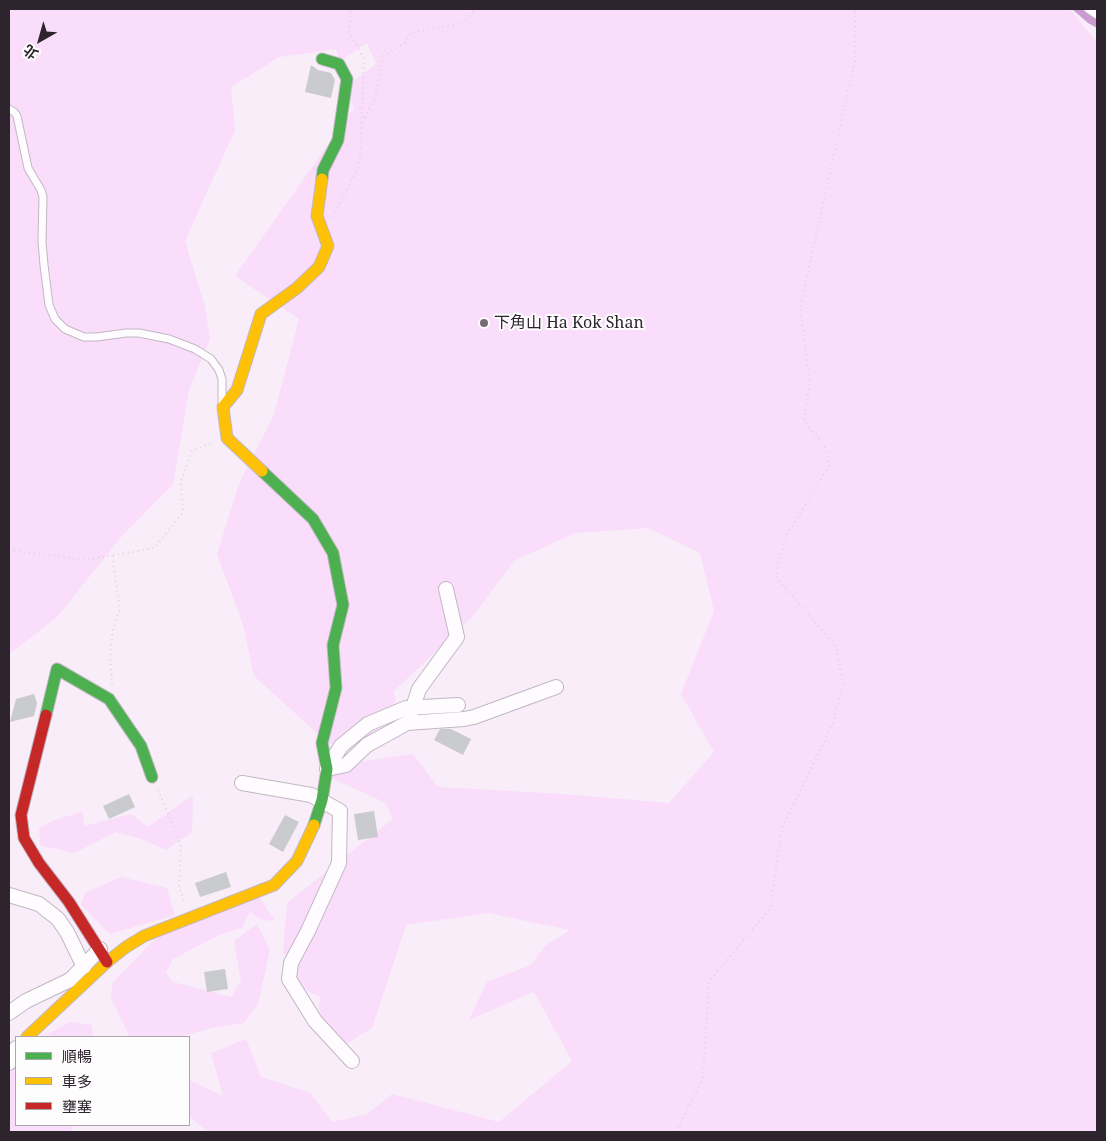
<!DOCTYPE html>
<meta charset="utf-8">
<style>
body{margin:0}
#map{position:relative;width:1106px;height:1141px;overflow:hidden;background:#f8edf8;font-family:"Noto Serif","Noto Sans TC",serif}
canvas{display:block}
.frame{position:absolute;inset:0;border:10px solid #2d242e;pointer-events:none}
.legend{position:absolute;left:15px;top:1036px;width:175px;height:90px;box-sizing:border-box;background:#fdfdfd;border:1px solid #aaa6aa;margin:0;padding:6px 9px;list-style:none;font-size:15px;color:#2d242e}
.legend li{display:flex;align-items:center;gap:10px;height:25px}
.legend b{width:25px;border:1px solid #aaa6aa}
.north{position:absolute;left:15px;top:15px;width:50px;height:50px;-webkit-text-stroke:4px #fdfdfd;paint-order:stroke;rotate:218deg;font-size:14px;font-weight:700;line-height:20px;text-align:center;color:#2d242e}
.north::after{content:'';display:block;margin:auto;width:18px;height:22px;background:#2d242e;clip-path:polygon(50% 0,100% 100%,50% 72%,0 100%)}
</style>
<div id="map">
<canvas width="1106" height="1141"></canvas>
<div class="frame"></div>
<ul class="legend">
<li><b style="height:6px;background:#4caf50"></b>順暢</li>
<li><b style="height:6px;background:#ffc107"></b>車多</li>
<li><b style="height:6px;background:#c62828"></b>壅塞</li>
</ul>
<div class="north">北</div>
</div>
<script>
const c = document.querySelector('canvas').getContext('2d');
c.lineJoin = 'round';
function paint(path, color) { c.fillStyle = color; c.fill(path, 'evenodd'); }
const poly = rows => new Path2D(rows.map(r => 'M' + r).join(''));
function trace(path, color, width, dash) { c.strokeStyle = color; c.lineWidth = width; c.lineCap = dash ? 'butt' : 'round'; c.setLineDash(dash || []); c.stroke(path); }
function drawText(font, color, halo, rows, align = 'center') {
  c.font = font + ' "Noto Serif","Noto Sans TC",serif'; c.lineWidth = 4; c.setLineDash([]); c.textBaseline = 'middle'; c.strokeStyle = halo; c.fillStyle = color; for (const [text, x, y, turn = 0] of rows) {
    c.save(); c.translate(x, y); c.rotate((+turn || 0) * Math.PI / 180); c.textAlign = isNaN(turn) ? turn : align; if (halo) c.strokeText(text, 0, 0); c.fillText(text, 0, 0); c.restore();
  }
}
paint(poly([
 [9,9,1070,9,1094,39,1097,41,1097,1132,208,1132,189,1116,189,1080,223,1096,211,1053,246,1039,261,1077,310,1093,332,1122,367,1114,392,1094,499,1122,572,1061,534,992,469,1020,487,982,531,965,545,946,570,930,488,913,406,925,372,1028,336,1050,317,1025,320,997,302,988,283,952,287,903,393,819,386,803,331,778,359,762,413,754,438,787,563,794,669,803,714,752,681,694,714,611,700,553,648,528,575,533,514,561,473,616,394,691,400,738,329,744,254,676,243,625,217,554,239,484,274,415,299,319,235,276,354,108,347,86,376,64,367,43,340,61,336,49,279,57,231,87,235,130,185,241,205,307,210,339,189,390,173,484,122,536,57,617,9,654],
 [193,795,192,832,166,850,141,839,116,832,74,853,40,845,39,828,54,820,83,812,84,826,131,814,148,827],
 [121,877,167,888,175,915,110,934,81,905,85,893],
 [258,895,275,921,263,920,250,912,242,928,219,935,173,959,166,973,173,982,231,997,241,981,234,941,257,924,270,950,258,1004,244,1023,211,1028,179,1037,130,1037,111,998,113,982,160,934],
 [70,1022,92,1025,93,1037,42,1037],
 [16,1066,16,1125,74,1125,70,1132,9,1132,9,1075]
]), '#f9ddfb');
paint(poly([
 [1072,9,1084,9,1097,18,1097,28,1088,23]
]), '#cd9ad2');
paint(poly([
 [311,65,318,70,331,73,335,80,331,98,305,92],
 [34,694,37,703,34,716,10,722,16,699],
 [440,729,451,729,471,739,463,755,434,740],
 [129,794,135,807,109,819,103,806],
 [374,811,378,837,358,840,354,814],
 [285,815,299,822,283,852,269,844],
 [226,872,231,887,200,897,195,883],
 [225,969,228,989,207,992,204,972]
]), '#cacbce');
const lane = poly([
 [1088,9,1097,15],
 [9,109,14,112,17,116,28,168,41,190,43,197,42,242,44,265,49,305,55,319,65,329,84,337,97,337,126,333,139,333,169,339,195,349,211,359,219,370,222,379,222,402]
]);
const street = poly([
 [411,713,419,689,457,637,446,589],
 [327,769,346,765,367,745,407,723,464,719,474,717,556,687],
 [327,769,341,746,368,724,406,708,458,705],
 [242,783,311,795,340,811,339,863,308,931,291,963,289,979,315,1021,352,1061],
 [9,895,39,904,58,919,67,932,84,967],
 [9,1013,26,1001,70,980,100,949],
 [9,1063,16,1048]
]);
const fast = poly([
 [322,179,323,170,338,140,347,79,339,64,322,59],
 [262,471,313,519,333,553,343,605,333,645,336,688,322,743,327,769,322,800,314,825],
 [46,715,57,669,109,699,141,746,152,777]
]);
const slow = poly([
 [262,471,227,438,223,407,237,390,261,314,297,288,319,267,328,246,317,216,322,179],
 [27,1037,107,962,126,947,144,936,274,885,297,861,314,825]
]);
const jam = poly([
 [46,715,21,815,24,838,39,863,69,902,107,962]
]);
trace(lane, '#c1b8c2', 9);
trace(street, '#c1b8c2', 16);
trace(fast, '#c1b8c2', 13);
trace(slow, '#c1b8c2', 13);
trace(jam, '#c1b8c2', 13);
trace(poly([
 [362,122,375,99,383,56,405,43,410,33,461,24,476,9],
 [333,217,360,163,364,59,349,32,351,9],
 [9,550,87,560,154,548,183,512,181,482,192,450,214,443],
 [112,685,110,656,113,630,120,609,112,556],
 [158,790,181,844,179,887,185,904],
 [676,1132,703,1078,709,981,770,909,782,828,833,723,843,684,836,646,775,576,787,535,829,466,826,448,804,421,810,382,800,307,855,60,855,9]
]), '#dad7da', 2, [1, 4]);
trace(lane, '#fefcfe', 7);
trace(street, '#fefcfe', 14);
trace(fast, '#4caf50', 11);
trace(slow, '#ffc107', 11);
trace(jam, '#c62828', 11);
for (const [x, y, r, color] of [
 [484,323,5,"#746a75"]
]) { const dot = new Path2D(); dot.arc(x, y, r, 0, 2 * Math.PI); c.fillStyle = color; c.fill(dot); trace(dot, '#fdfdfd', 2); }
drawText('16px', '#2d242e', '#fdfdfd', [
 ["下角山 Ha Kok Shan",494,323]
], 'left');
</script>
